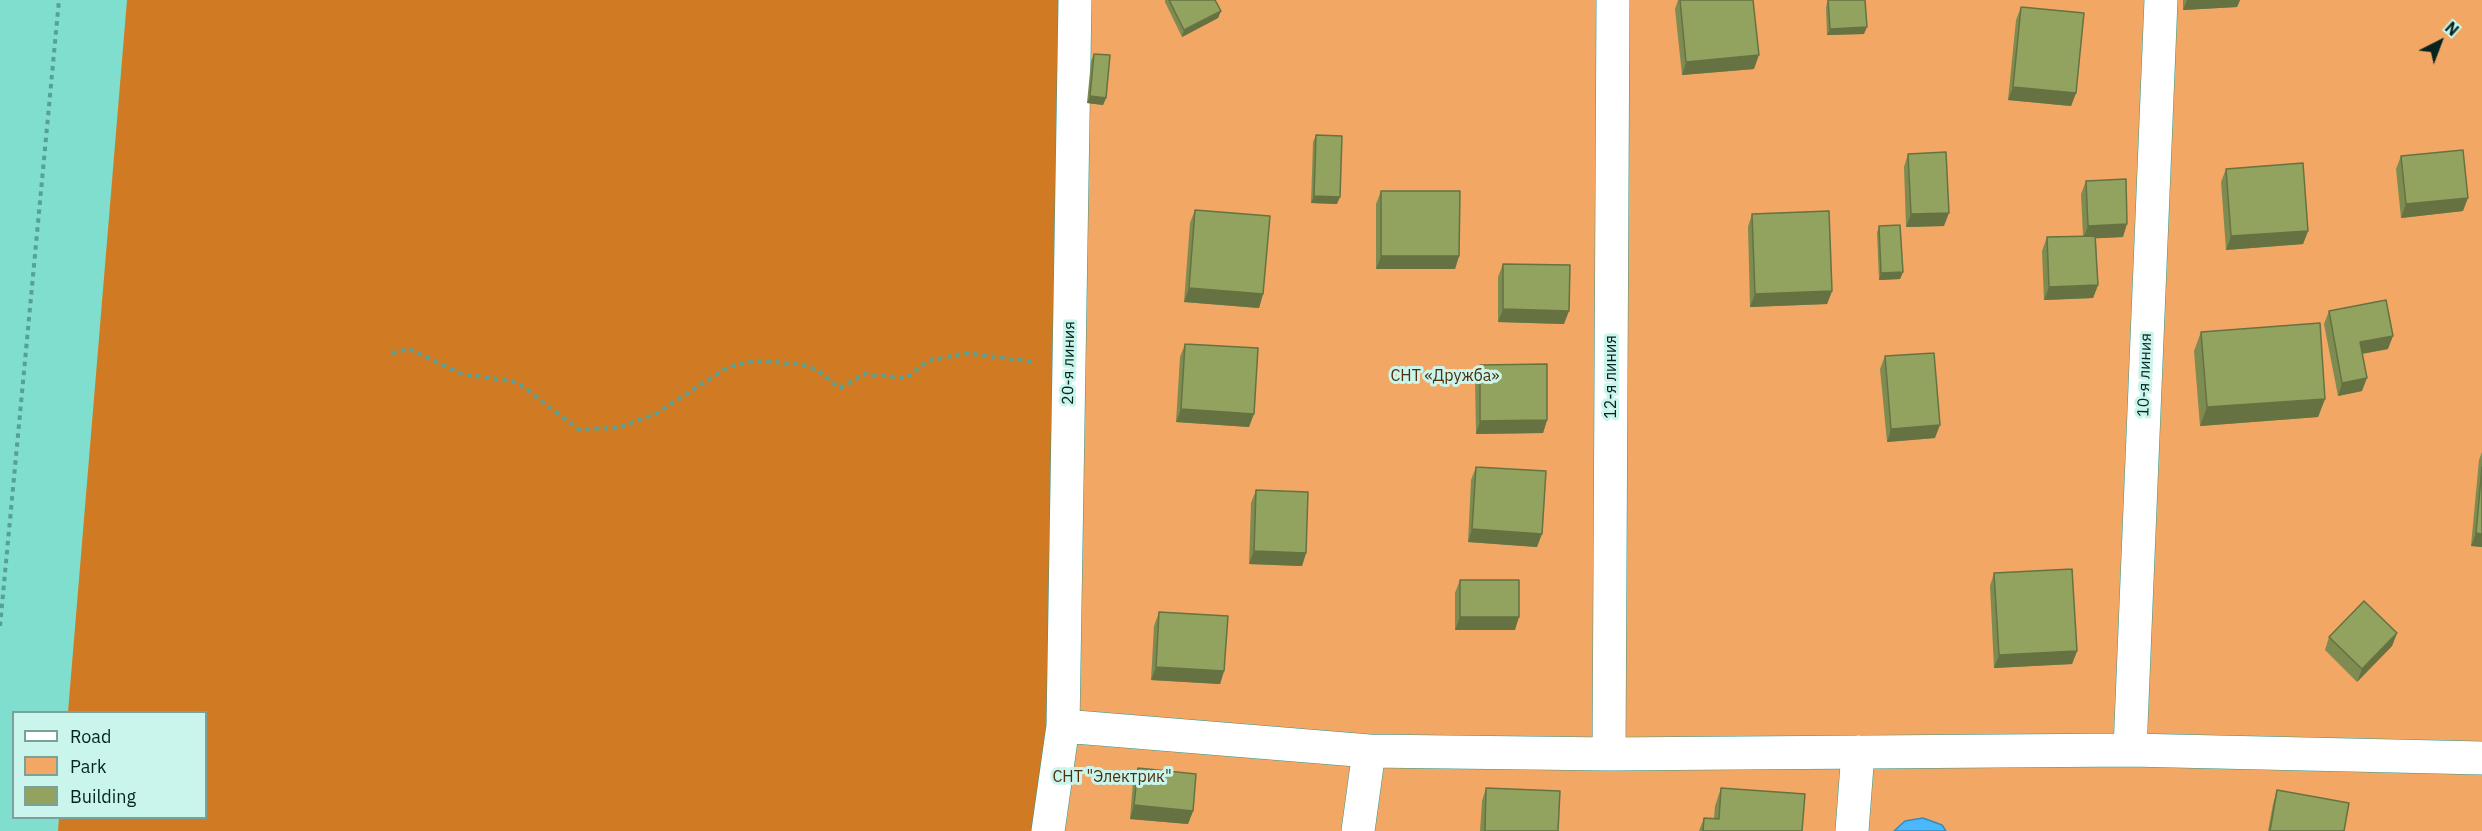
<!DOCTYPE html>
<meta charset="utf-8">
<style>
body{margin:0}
#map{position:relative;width:2482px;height:831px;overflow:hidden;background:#7fdecd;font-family:"IBM Plex Sans",sans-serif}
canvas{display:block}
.legend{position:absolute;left:12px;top:711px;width:195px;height:108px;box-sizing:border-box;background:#c9f5ec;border:2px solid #7ba19a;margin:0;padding:8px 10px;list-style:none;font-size:18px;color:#05241f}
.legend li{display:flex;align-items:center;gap:12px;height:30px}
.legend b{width:30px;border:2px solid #7ba19a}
.north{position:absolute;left:2410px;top:12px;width:60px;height:60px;-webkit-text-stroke:4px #c9f5ec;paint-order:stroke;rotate:42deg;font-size:16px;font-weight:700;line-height:24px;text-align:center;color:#05241f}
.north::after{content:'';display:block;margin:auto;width:21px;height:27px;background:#05241f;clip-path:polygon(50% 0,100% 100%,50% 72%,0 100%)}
</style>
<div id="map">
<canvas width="2482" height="831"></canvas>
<ul class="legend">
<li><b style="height:8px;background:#fff"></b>Road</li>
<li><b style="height:16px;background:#f2a765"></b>Park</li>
<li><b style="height:16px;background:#92a35f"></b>Building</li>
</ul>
<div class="north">N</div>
</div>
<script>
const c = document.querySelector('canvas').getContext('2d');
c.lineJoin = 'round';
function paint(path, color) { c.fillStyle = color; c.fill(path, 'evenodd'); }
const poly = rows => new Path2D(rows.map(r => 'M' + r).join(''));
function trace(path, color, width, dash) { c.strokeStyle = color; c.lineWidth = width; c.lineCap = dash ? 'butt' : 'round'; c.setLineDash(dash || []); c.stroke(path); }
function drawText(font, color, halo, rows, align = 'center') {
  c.font = font + ' "IBM Plex Sans",sans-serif'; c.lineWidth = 6; c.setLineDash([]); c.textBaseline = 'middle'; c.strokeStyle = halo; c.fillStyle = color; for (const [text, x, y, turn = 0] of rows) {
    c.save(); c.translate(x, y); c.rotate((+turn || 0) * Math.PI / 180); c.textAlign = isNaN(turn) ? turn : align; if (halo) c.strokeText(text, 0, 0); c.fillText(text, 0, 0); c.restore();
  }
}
paint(poly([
 [1075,0,2482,0,2482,831,1048,831]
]), '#f2a765');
paint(poly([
 [127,0,1075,0,1048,831,58,831,59,818,206,818,206,712,68,712]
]), '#d07b24');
const water = poly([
 [1923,818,1942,825,1946,831,1894,831,1905,821,1923,818]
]);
paint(water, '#4bb8fe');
trace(water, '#368cbb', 1.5);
const minor = poly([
 [1063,726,1369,751,1609,754,2130,750,2482,758],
 [2130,750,2161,0],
 [1609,754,1613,0],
 [1048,831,1063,726,1075,0],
 [1358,831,1369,751],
 [1852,831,1858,752]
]);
trace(minor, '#349788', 34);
trace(poly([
 [392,353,409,349,462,374,517,382,578,429,618,428,657,413,728,367,755,361,801,364,817,370,840,388,865,374,906,378,928,361,966,353,1033,362],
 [0,626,59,0]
]), '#57a093', 4, [4.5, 4.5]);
trace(minor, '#fff', 33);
paint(poly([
 [1165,0,1215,0,1221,11,1218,18,1182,37,1165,2],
 [1678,0,1753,0,1754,69,1682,75,1675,9],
 [1828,0,1864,34,1827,35,1826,7],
 [2183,0,2240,0,2237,7,2183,10],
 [2021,7,2076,93,2071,106,2008,100,2016,20],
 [1094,54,1106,98,1103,105,1087,103,1091,61],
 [1316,135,1337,204,1311,203,1313,142],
 [1908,154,1944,226,1906,227,1904,167],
 [2401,156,2463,211,2401,218,2396,169],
 [2226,169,2308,231,2303,244,2226,250,2221,182],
 [2086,181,2123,237,2096,238,2098,285,2093,298,2044,300,2042,251,2047,237,2083,236,2081,194],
 [1381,191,1459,256,1455,269,1376,269,1376,204],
 [1195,210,1263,294,1259,308,1184,302,1190,223],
 [1752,214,1832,291,1827,304,1750,307,1748,227],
 [1879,226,1903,272,1900,279,1879,280,1877,233],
 [1503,264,1564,324,1498,322,1498,277],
 [2329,311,2388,349,2362,354,2362,391,2338,396,2324,324],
 [2201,332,2325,399,2318,417,2200,426,2194,351],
 [1185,344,1249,427,1176,422,1180,357],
 [1885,356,1935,438,1887,442,1880,369],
 [1480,365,1547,420,1543,433,1476,434,1475,378],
 [2482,452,2482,547,2471,546,2479,460],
 [1476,467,1537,547,1468,542,1471,480],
 [1256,490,1306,553,1302,566,1249,564,1251,503],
 [1994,573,2077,651,2072,664,1994,668,1990,586],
 [1460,580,1515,630,1455,630,1455,593],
 [1159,612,1224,671,1220,684,1151,680,1154,626],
 [2397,633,2392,646,2357,682,2325,650,2329,637],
 [1138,768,1193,811,1188,824,1130,819,1133,781],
 [1486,788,1558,831,1480,831,1482,801],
 [1721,788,1802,831,1699,831,1704,818,1714,818,1715,806],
 [2277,790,2344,831,2268,831,2273,804]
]), '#7e8c52');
paint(poly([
 [2187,0,2240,0,2237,7,2183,10],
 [1221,11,1218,18,1182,37,1184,30],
 [1867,27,1864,34,1827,35,1830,29],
 [1759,55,1754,69,1682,75,1686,62],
 [2013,87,2076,93,2071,106,2008,100],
 [1090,96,1106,98,1103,105,1087,103],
 [1314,196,1340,197,1337,204,1311,203],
 [2468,198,2463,211,2401,218,2406,204],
 [1949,213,1944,226,1906,227,1911,214],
 [2127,224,2123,237,2083,239,2088,226],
 [2308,231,2303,244,2226,250,2231,236],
 [1381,256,1459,256,1455,269,1376,269],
 [1903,272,1900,279,1879,280,1881,273],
 [2098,285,2093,298,2044,300,2049,287],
 [1189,288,1263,294,1259,308,1184,302],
 [1832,291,1827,304,1750,307,1755,294],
 [1503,309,1569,311,1564,324,1498,322],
 [2393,336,2388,349,2355,355,2360,342],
 [2367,378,2362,391,2338,396,2342,383],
 [2325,399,2318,417,2200,426,2207,407],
 [1181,409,1254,414,1249,427,1176,422],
 [1547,420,1543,433,1476,434,1480,421],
 [1940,425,1935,438,1887,442,1891,429],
 [1472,529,1542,534,1537,547,1468,542],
 [2476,533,2482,534,2482,547,2471,546],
 [1254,551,1306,553,1302,566,1249,564],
 [1460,617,1519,617,1515,630,1455,630],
 [2397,633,2392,646,2357,682,2362,669],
 [2077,651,2072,664,1994,668,1999,655],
 [1156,667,1224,671,1220,684,1151,680],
 [1134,805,1193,811,1188,824,1130,819]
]), '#667242');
const building = poly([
 [1169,0,1215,0,1221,11,1184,30,1169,0],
 [1680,0,1753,0,1759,55,1686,62,1680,0],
 [1828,0,1865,0,1867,27,1830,29,1828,0],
 [2021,7,2084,13,2076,93,2013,87,2021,7],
 [1094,54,1110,55,1106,98,1090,96,1094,54],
 [1316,135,1342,136,1340,197,1314,196,1316,135],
 [2463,150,2468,198,2406,204,2401,156,2463,150],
 [1946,152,1949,213,1911,214,1908,154,1946,152],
 [2303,163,2308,231,2231,236,2226,169,2303,163],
 [2126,179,2127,224,2088,226,2086,181,2126,179],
 [1381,191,1460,191,1459,256,1381,256,1381,191],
 [1195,210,1270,216,1263,294,1189,288,1195,210],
 [1829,211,1832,291,1755,294,1752,214,1829,211],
 [1900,225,1903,272,1881,273,1879,226,1900,225],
 [2095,236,2098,285,2049,287,2047,237,2095,236],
 [1503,264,1570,265,1569,311,1503,309,1503,264],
 [2386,300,2393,336,2360,342,2367,378,2342,383,2329,311,2386,300],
 [2320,323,2325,399,2207,407,2201,332,2320,323],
 [1185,344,1258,348,1254,414,1181,409,1185,344],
 [1934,353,1940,425,1891,429,1885,356,1934,353],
 [1547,364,1547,420,1480,421,1480,365,1547,364],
 [1476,467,1546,471,1542,534,1472,529,1476,467],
 [2482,467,2482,534,2476,533,2482,467],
 [1256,490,1308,492,1306,553,1254,551,1256,490],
 [2072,569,2077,651,1999,655,1994,573,2072,569],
 [1460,580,1519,580,1519,617,1460,617,1460,580],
 [2364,601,2397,633,2362,669,2329,637,2364,601],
 [1159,612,1228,616,1224,671,1156,667,1159,612],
 [1138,768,1196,774,1193,811,1134,805,1138,768],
 [1486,788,1560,791,1558,831,1485,831,1486,788],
 [1721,788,1805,794,1802,831,1703,831,1704,818,1719,819,1721,788],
 [2277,790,2349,803,2344,831,2270,831,2277,790]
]);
paint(building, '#92a35f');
trace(building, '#667242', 1.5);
drawText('16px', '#05241f', '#c9f5ec', [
 ["20-я линия",1069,363,-89],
 ["10-я линия",2145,375,-88],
 ["12-я линия",1611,377,-90]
]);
drawText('16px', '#502e0c', '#c9f5ec', [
 ["СНТ «Дружба»",1445,376],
 ["СНТ \"Электрик\"",1112,777]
]);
</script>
